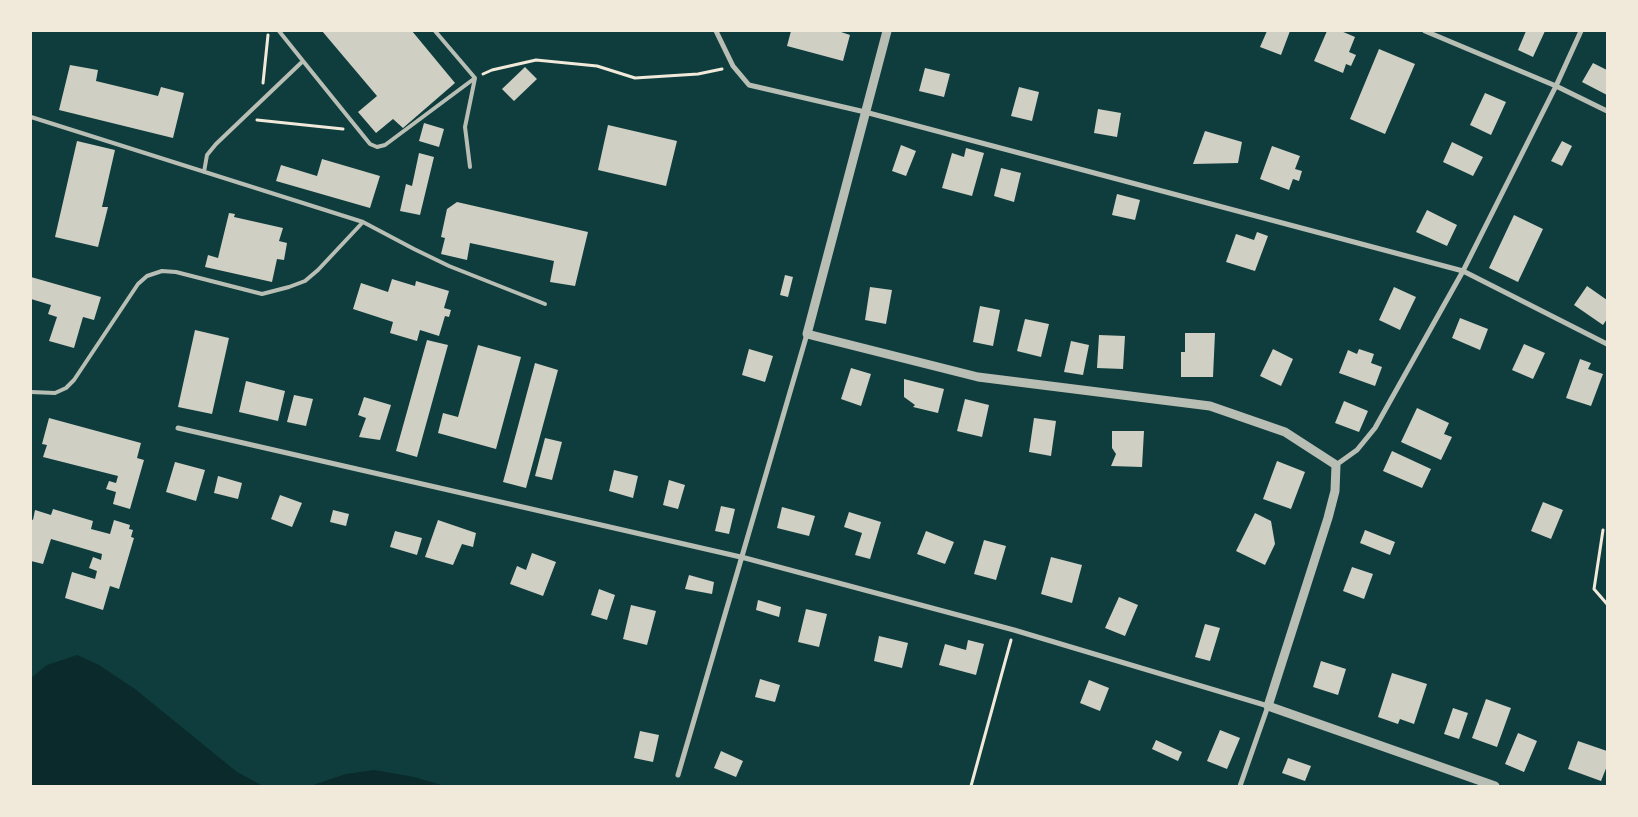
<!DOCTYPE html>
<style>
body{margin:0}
#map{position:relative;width:1638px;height:817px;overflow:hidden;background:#0f3d3e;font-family:"DM Sans",sans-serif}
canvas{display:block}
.frame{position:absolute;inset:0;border:32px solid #f1e9da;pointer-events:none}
</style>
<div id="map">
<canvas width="1638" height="817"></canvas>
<div class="frame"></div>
</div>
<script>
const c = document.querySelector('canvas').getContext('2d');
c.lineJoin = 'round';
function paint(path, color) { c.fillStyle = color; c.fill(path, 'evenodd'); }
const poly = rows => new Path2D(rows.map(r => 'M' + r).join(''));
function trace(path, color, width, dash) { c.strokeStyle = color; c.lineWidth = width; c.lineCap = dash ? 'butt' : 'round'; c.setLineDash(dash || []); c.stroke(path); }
paint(poly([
 [77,655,99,665,135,689,237,772,263,786,31,786,31,678,47,665],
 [374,770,414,777,445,786,310,786,346,774]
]), '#0a2a2b');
paint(poly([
 [322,31,412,31,455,83,403,128,393,119,376,133,358,112,377,96],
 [791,31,838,31,850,35,843,61,787,46],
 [1267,31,1290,31,1281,55,1260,47],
 [1327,31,1341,31,1355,37,1349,52,1356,55,1351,66,1346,64,1343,73,1314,61],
 [1526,31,1545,31,1533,57,1518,50],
 [1379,49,1415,64,1385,134,1350,119],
 [1593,63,1607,70,1607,95,1582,82],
 [70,65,98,70,96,81,158,96,161,87,184,93,173,138,59,110],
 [525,67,537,79,514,101,502,89],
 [925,68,950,74,944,97,919,91],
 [1019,87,1039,92,1032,121,1011,116],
 [1485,93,1506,102,1491,135,1470,125],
 [1098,109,1121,113,1117,137,1094,133],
 [424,123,444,129,439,147,419,141],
 [608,125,677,141,666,186,598,170],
 [1205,131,1242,142,1238,163,1193,164],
 [77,141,115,150,102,207,108,207,98,247,55,237],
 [1562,141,1572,146,1562,166,1551,161],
 [1452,142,1483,157,1473,176,1443,162],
 [901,145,916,151,906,176,892,171],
 [1272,146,1300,156,1295,169,1302,171,1299,181,1293,179,1289,190,1260,179],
 [966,148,984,153,972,196,942,188,952,153,964,157],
 [419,153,434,157,420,215,400,211,406,184,412,186],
 [322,159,380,176,370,208,276,181,281,165,317,176],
 [1001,168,1021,173,1014,202,994,196],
 [1117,194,1140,200,1135,220,1112,215],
 [457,202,588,232,575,286,550,282,554,261,470,243,467,260,441,254,445,238,441,237,447,209],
 [1427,210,1457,225,1447,246,1416,232],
 [229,213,235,214,234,217,283,228,279,241,287,243,284,260,277,259,272,282,205,267,208,255,218,258],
 [1514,215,1543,229,1518,282,1489,268],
 [1257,232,1268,236,1255,271,1226,262,1236,234,1254,240],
 [785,275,793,277,788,297,780,295],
 [31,277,101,297,94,320,83,317,74,348,49,341,57,317,48,314,51,305,31,299],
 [392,279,415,286,416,281,449,291,444,308,451,310,449,317,445,316,439,336,420,330,417,341,390,333,393,322,353,309,361,283,388,292],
 [1587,286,1607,300,1607,319,1603,325,1574,305],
 [870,287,892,290,886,324,865,320],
 [1394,287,1416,297,1400,330,1379,320],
 [980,306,1000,310,993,346,973,342],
 [1460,318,1488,329,1480,350,1452,338],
 [1025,319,1049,324,1041,357,1017,351],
 [195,330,229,338,212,414,178,407],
 [1185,333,1215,333,1213,377,1181,377,1181,352,1185,352],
 [1099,335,1125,336,1123,369,1097,368],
 [427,340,448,345,417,457,396,451],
 [1071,341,1089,345,1083,375,1064,372],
 [1524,344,1545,353,1533,379,1512,370],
 [478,345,521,357,496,449,438,433,443,413,458,417],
 [749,349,773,356,765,382,742,375],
 [1273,349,1293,359,1281,386,1260,376],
 [1359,349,1374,354,1371,363,1382,367,1375,386,1339,373,1348,350,1357,354],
 [1580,359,1591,363,1588,369,1603,374,1591,406,1566,398],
 [535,363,558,370,526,488,503,482],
 [851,368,871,374,861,406,841,399],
 [904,379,944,389,938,413,913,407,915,405,904,397],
 [246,381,285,391,278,421,239,412],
 [294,395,313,399,306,426,287,422],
 [364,397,391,405,380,440,359,437,366,418,358,415],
 [965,399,989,405,982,437,957,431],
 [1344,401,1368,411,1359,432,1335,423],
 [1417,408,1449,423,1444,434,1452,437,1441,460,1401,442],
 [49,418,141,443,137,458,144,460,130,509,113,504,116,492,106,489,109,481,116,483,118,476,43,457,47,445,42,444],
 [1034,418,1056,421,1051,456,1029,452],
 [1112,431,1144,431,1142,467,1111,466,1116,454,1112,448],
 [545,438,562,442,552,480,535,476],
 [1392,451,1431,469,1422,488,1383,471],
 [1277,461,1305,472,1291,509,1263,499],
 [175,462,205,470,196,501,166,492],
 [614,470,638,476,633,498,609,491],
 [218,476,242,483,238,499,214,493],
 [669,480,685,485,678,509,663,505],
 [280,495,302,503,292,527,271,519],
 [1543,502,1563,510,1551,539,1531,531],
 [721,506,735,509,729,534,715,531],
 [782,507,815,516,809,536,777,528],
 [53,509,93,521,91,529,110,534,114,520,130,525,129,529,133,530,131,537,134,538,119,589,110,586,103,610,65,598,72,572,95,579,97,571,89,568,93,557,101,560,102,554,51,539,43,564,31,561,31,519,33,520,35,510,51,515],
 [333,510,349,514,346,526,330,522],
 [849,512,881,522,870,559,855,555,862,533,844,527],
 [1255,513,1271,521,1275,544,1265,565,1236,551],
 [438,520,476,533,473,547,462,544,453,565,425,557],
 [1365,530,1395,542,1390,555,1360,543],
 [395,531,422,538,417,555,390,547],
 [926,531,954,542,945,564,917,554],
 [984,540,1006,546,996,580,974,574],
 [532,553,556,562,543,596,510,584,517,566,526,570],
 [1051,557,1082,565,1072,603,1041,594],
 [1352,567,1373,574,1364,599,1343,591],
 [689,575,714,582,712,594,685,589],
 [599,589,615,595,607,620,591,615],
 [1119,597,1138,605,1125,636,1105,628],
 [758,600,781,607,779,617,756,610],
 [631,605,656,611,647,645,623,639],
 [806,609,827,614,819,647,798,642],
 [1205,624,1220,628,1210,661,1195,657],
 [879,636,908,643,902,668,874,661],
 [968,640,984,644,976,675,939,665,945,644,966,650],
 [1321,661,1346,669,1338,695,1313,687],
 [1392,673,1427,684,1414,724,1400,719,1398,724,1378,717],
 [760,679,780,685,775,702,755,697],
 [1089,680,1109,688,1100,711,1080,703],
 [1486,699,1511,708,1497,747,1472,738],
 [1453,708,1468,713,1459,739,1444,734],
 [1220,730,1240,738,1227,769,1207,761],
 [640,731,659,735,653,762,634,758],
 [1518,733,1537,741,1524,772,1505,764],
 [1156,740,1182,752,1178,761,1152,749],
 [1578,741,1607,751,1607,766,1601,781,1568,769],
 [721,751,743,761,736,777,714,768],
 [1288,758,1311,766,1305,781,1282,773]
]), '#cfcfc3');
trace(poly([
 [483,74,492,70,536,60,597,66,635,78,698,74,722,69],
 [263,83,268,35],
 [257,120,343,129],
 [1603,530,1594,589,1607,604],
 [971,786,1011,640]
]), '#f1e9da', 3);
trace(poly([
 [435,31,475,78,465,127,470,167],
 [303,61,370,144,377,147,385,145,475,78],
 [31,117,363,222,414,249,449,266,545,304],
 [204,172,207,155,216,144,303,61,279,31],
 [31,392,55,393,66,388,74,380,138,284,147,276,162,271,176,272,262,294,289,287,305,281,318,270,363,222]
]), '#b8beb3', 4);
trace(poly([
 [716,31,733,66,749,85,865,112,1463,271,1607,344],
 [1425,31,1556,86,1607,111],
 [178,428,745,558,1014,630,1268,706,1240,786],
 [1336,465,1357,450,1375,428,1463,271,1556,86,1581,31],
 [678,775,807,334]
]), '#b8beb3', 5);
trace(poly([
 [887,31,807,334,978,377,1210,406,1285,432,1336,465,1335,491,1328,518,1268,706,1495,786]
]), '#b8beb3', 9);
</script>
